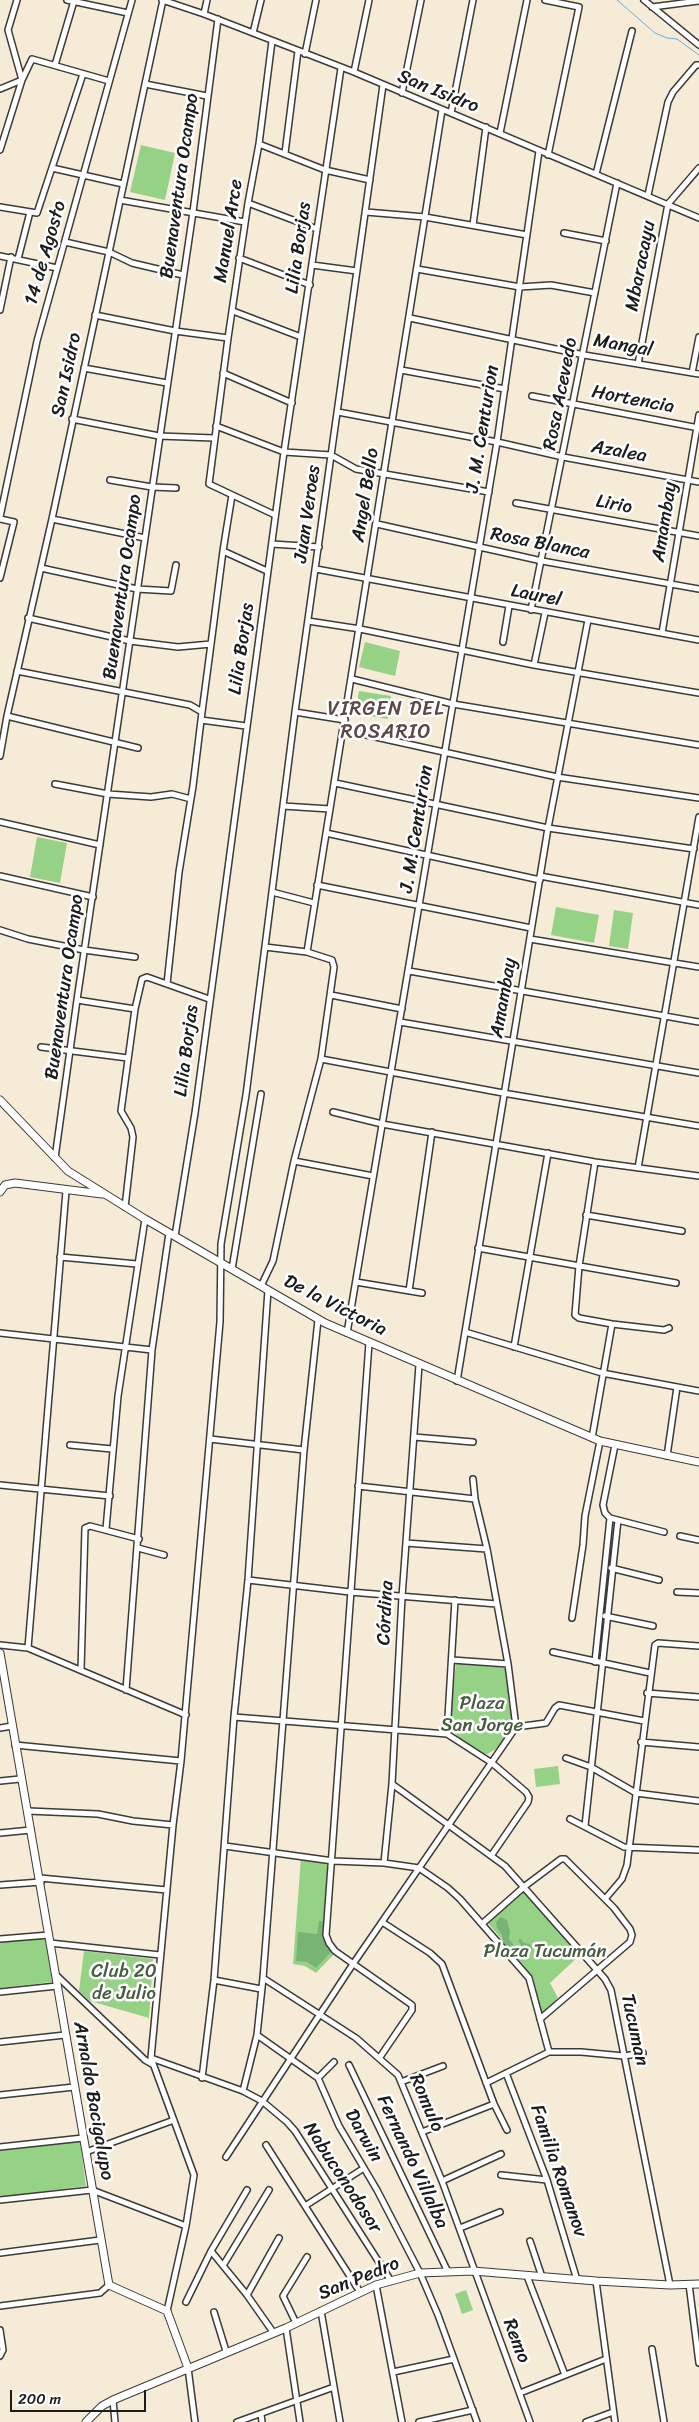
<!DOCTYPE html>
<meta charset="utf-8">
<style>
body{margin:0}
#map{position:relative;width:699px;height:2422px;overflow:hidden;background:#f5ebd6;font-family:Sriracha,sans-serif}
canvas{display:block}
.scale{position:absolute;left:10px;top:2390px;width:136px;height:22px;box-sizing:border-box;border:2px solid #1c1c1c;border-top:0;padding-left:6px;font-size:15px;line-height:18px;white-space:nowrap;color:#1c1c1c;-webkit-text-stroke:4px #fff;paint-order:stroke}
</style>
<div id="map">
<canvas width="699" height="2422"></canvas>
<div class="scale">200 m</div>
</div>
<script>
const c = document.querySelector('canvas').getContext('2d');
c.lineJoin = 'round';
function paint(path, color) { c.fillStyle = color; c.fill(path, 'evenodd'); }
const poly = rows => new Path2D(rows.map(r => 'M' + r).join(''));
function trace(path, color, width, dash) { c.strokeStyle = color; c.lineWidth = width; c.lineCap = dash ? 'butt' : 'round'; c.setLineDash(dash || []); c.stroke(path); }
function drawText(font, color, halo, rows, align = 'center') {
  c.font = font + ' Sriracha,sans-serif'; c.lineWidth = 5; c.setLineDash([]); c.textBaseline = 'middle'; c.strokeStyle = halo; c.fillStyle = color; for (const [text, x, y, turn = 0] of rows) {
    c.save(); c.translate(x, y); c.rotate((+turn || 0) * Math.PI / 180); c.textAlign = isNaN(turn) ? turn : align; if (halo) c.strokeText(text, 0, 0); c.fillText(text, 0, 0); c.restore();
  }
}
paint(poly([
 [141,145,175,153,165,200,130,192],
 [365,642,400,651,395,676,359,667],
 [359,691,391,696,388,719,355,714],
 [37,837,67,843,60,883,30,877],
 [556,907,599,915,594,943,551,935],
 [614,910,633,913,628,949,609,946],
 [456,1663,506,1668,513,1721,501,1746,484,1756,461,1740,449,1727],
 [558,1766,560,1784,536,1787,534,1769],
 [301,1858,331,1862,324,1937,335,1953,316,1973,305,1966,293,1964],
 [525,1890,581,1954,550,1983,558,1998,542,2015,533,1977,488,1923],
 [46,1938,52,1982,0,1988,0,1942],
 [84,1951,153,1959,149,2018,90,2001,79,1991],
 [80,2141,86,2186,0,2197,0,2151],
 [466,2290,473,2310,462,2314,455,2294]
]), '#96d286');
paint(poly([
 [501,1917,507,1920,510,1931,509,1939,520,1953,523,1954,524,1950,518,1940,521,1939,524,1943,530,1944,532,1948,528,1955,521,1956,513,1962,509,1961,504,1951,502,1935,497,1928,496,1922],
 [319,1921,323,1921,322,1937,331,1952,316,1968,307,1962,296,1961,298,1932,317,1934]
]), '#78b473');
trace(poly([
 [617,0,655,33,667,38,677,39,699,55]
]), '#68adde', 1);
const street = poly([
 [67,0,128,13],
 [162,0,204,14,354,72,699,218],
 [545,0,579,7,548,155],
 [644,0,699,45],
 [652,7,699,1],
 [204,14,207,0],
 [253,33,261,0],
 [272,41,259,144,248,203,228,338,209,484,275,515],
 [305,54,316,0],
 [55,65,74,1],
 [354,72,369,0],
 [145,84,207,96],
 [0,89,22,80,8,30,17,0],
 [402,93,421,0],
 [451,113,473,0],
 [500,133,527,0],
 [259,144,325,170,370,180],
 [0,150,22,80,32,59,109,81],
 [285,153,298,51],
 [52,168,123,184],
 [596,174,632,31],
 [648,195,668,102,673,92,696,65,699,65],
 [120,200,245,222],
 [248,203,317,229],
 [0,207,37,213,83,74],
 [366,212,425,217,527,235],
 [473,225,486,127],
 [564,233,606,241],
 [65,242,109,252,132,263,183,275],
 [0,256,57,268],
 [239,258,310,285],
 [18,259,30,212],
 [312,265,357,271],
 [417,269,520,287,551,285,595,293],
 [0,310,11,257],
 [233,311,301,337],
 [95,315,175,331,228,338],
 [410,318,584,355,699,374],
 [638,364,668,204,699,168],
 [84,368,167,383],
 [401,370,505,389],
 [223,373,292,403],
 [692,373,699,337],
 [532,396,699,428],
 [338,412,497,442,563,457,699,482],
 [72,419,159,436,214,438],
 [216,426,284,452,331,455,356,469,489,492],
 [110,480,152,487,176,488],
 [516,503,699,536],
 [0,517,37,341,132,0],
 [0,519,14,522,0,578],
 [52,519,145,538],
 [377,524,542,561,699,589],
 [272,544,319,547],
 [223,551,232,495],
 [41,568,137,589,171,591,176,565],
 [316,569,699,640],
 [531,610,617,183],
 [28,618,130,641,178,647,211,644,223,551,267,571],
 [308,621,360,629,534,665,699,693],
 [662,633,699,415],
 [503,642,509,606],
 [534,665,545,613],
 [17,671,190,705,202,712,193,786,179,872,167,984],
 [352,679,453,704,699,745],
 [202,712,211,644],
 [295,712,345,720],
 [7,716,138,748],
 [201,720,246,726],
 [344,730,557,777,699,798],
 [0,756,7,716,52,519,163,0],
 [335,783,548,828,694,849],
 [55,784,108,794,151,797,172,794,191,799],
 [283,806,330,809],
 [0,822,100,845],
 [326,833,540,880],
 [0,876,93,897],
 [540,876,699,905],
 [317,885,531,928],
 [272,892,314,903],
 [0,930,28,939,84,950,135,957],
 [530,939,699,967],
 [307,952,442,110],
 [409,971,699,1022],
 [331,995,402,1009],
 [77,1000,135,1009],
 [400,1022,699,1073],
 [41,1047,128,1058],
 [321,1059,503,1093,699,1126],
 [333,1112,382,1124,595,1162,699,1176],
 [55,1158,77,1000,193,212,218,19],
 [294,1161,373,1176],
 [595,1162,579,1266,575,1315,579,1318,612,1324,664,1330,669,1328],
 [638,1168,699,817],
 [125,1207,133,1137,131,1128,121,1111,135,1009,142,979,147,977,209,999],
 [586,1215,682,1231],
 [175,1236,195,1113,284,452,341,68],
 [478,1248,676,1283],
 [60,1257,137,1264],
 [232,1269,261,1094],
 [356,1282,422,1293],
 [261,1286,273,1261,294,1161,321,1059,334,967,332,960,307,952,265,947],
 [409,1291,432,1132],
 [465,1332,602,1373,699,1391],
 [0,1333,152,1350],
 [347,1333,497,442,539,151],
 [369,1343,326,1935,329,1943,335,1951,412,2005,412,2010,380,2057],
 [514,1347,548,1153],
 [457,1381,548,828,588,620],
 [414,1437,473,1442],
 [592,1438,612,1324],
 [210,1439,304,1450],
 [70,1445,112,1449],
 [615,1445,603,1505,605,1513,610,1518,664,1532],
 [667,1456,677,1387],
 [0,1485,110,1496],
 [358,1486,475,1499,473,1479],
 [475,1499,487,1549,508,1664,516,1727],
 [106,1529,118,1396,145,1219],
 [680,1536,699,1540],
 [406,1543,487,1549],
 [138,1548,164,1555],
 [611,1568,659,1580],
 [248,1580,350,1592,497,1604],
 [677,1592,699,1593],
 [605,1616,653,1626],
 [572,1618,583,1545,585,1516,600,1441],
 [0,1645,28,1648,186,1715],
 [28,1648,66,1191],
 [553,1652,650,1673],
 [452,1660,508,1664],
 [595,1662,610,1518],
 [81,1670,85,1528,90,1526,139,1539],
 [126,1690,152,1350,169,1233],
 [647,1693,699,1697],
 [234,1717,447,1734,492,1763,526,1792,529,1797,528,1802,491,1856],
 [0,1728,12,1726],
 [447,1734,455,1600],
 [641,1742,699,1747],
 [15,1745,181,1761],
 [566,1758,591,1767,636,1793,699,1801],
 [0,1781,20,1779],
 [392,1784,505,1866,605,1979,611,1990,670,2285],
 [28,1811,98,1814,133,1821,173,1825],
 [570,1819,624,1847,699,1850],
 [585,1826,618,1520],
 [0,1833,31,1830],
 [225,1846,333,1861,384,1863,419,1868,448,1888,460,1899,529,1978,549,2052],
 [384,1863,392,1784,402,1597,419,1365],
 [40,1878,167,1890],
 [0,1885,41,1882],
 [605,1899,622,1879,627,1865,655,1645,658,1643,699,1646],
 [382,1922,430,1953,442,1964,494,2104,507,2130],
 [483,1923,525,1886,561,1859,565,1859,614,1908,630,1929,632,1935,630,1942,540,2019],
 [0,1939,49,1935],
 [50,1943,160,1955],
 [55,1974,145,2060,152,2064],
 [263,1978,356,2038,398,2075,442,2181,530,2422],
 [214,1980,261,1989],
 [0,1992,57,1986],
 [257,2035,318,2078,339,2126,377,2190,420,2273,438,2315,477,2422],
 [0,2042,65,2035],
 [151,2058,243,2091,262,2101,287,2122,295,2131,391,2281],
 [349,2065,448,2272],
 [506,2073,547,2180,577,2280],
 [202,2078,214,1980,234,1717,248,1580,268,1290],
 [318,2078,334,2062],
 [401,2082,443,2066],
 [486,2083,549,2052,581,2052,624,2056,643,2053],
 [243,2091,257,2035,263,1978,304,1450,318,1320],
 [0,2095,74,2087],
 [422,2132,494,2104],
 [266,2145,360,2292],
 [0,2147,83,2138],
 [86,2152,174,2120],
 [226,2157,353,1964,516,1727,546,1723,555,1708,559,1705,644,1721],
 [501,2175,547,2180],
 [442,2181,501,2154],
 [0,2200,92,2190,186,2226],
 [305,2206,364,2168],
 [460,2228,500,2212],
 [530,2241,542,2277],
 [211,2251,247,2295,273,2332],
 [0,2253,100,2240],
 [224,2264,269,2190],
 [527,2276,565,2375],
 [596,2281,615,2422],
 [689,2284,699,2363],
 [376,2285,402,2422],
 [247,2295,279,2238],
 [186,2302,211,2251,247,2190],
 [0,2306,100,2293,109,2285],
 [167,2311,186,2226,194,2175,151,2058,173,1825,181,1761,220,1322,221,1244,246,1095,295,712,383,85],
 [321,2311,340,2422],
 [214,2312,226,2351],
 [296,2323,283,2296,307,2257],
 [286,2328,300,2422],
 [0,2330,3,2350,0,2356],
 [652,2349,664,2422],
 [188,2368,195,2422],
 [393,2372,454,2359],
 [520,2393,606,2359],
 [113,2400,115,2422],
 [261,2414,262,2422],
 [237,2422,334,2387],
 [419,2422,473,2410],
 [586,2422,613,2412]
]);
const secondary = poly([
 [0,1100,68,1171,145,1219,325,1323,600,1441,699,1462],
 [0,1192,5,1185,15,1183,102,1194],
 [0,1653,109,2285,167,2311,188,2368],
 [86,2422,102,2406,113,2400,286,2328,376,2285,420,2273,473,2271,596,2281,670,2285,699,2284]
]);
trace(street, '#3d3b38', 8);
trace(secondary, '#3d3b38', 9);
trace(street, '#fff', 5);
trace(secondary, '#fff', 7);
drawText('19px', '#1c1c1c', '#fff', [
 ["San Isidro",438,92,22],
 ["Buenaventura Ocampo",180,186,-82],
 ["Manuel Arce",229,231,-81],
 ["Lilia Borjas",299,248,-82],
 ["14 de Agosto",46,253,-74],
 ["Mbaracayu",641,266,-79],
 ["Mangal",623,346,10],
 ["San Isidro",67,375,-78],
 ["Rosa Acevedo",561,394,-79],
 ["Hortencia",633,400,11],
 ["J. M. Centurion",483,429,-81],
 ["Azalea",619,452,10],
 ["Angel Bello",366,495,-81],
 ["Lirio",614,505,11],
 ["Juan Veroes",308,514,-82],
 ["Amambay",665,522,-81],
 ["Rosa Blanca",540,544,11],
 ["Buenaventura Ocampo",123,587,-82],
 ["Laurel",536,596,11],
 ["Lilia Borjas",242,649,-82],
 ["J. M. Centurion",417,829,-81],
 ["Buenaventura Ocampo",65,987,-82],
 ["Amambay",504,998,-80],
 ["Lilia Borjas",187,1051,-83],
 ["De la Victoria",335,1306,27],
 ["Córdina",386,1613,-87],
 ["Tucuman",634,2030,78],
 ["Arnaldo Bacigalupo",93,2101,80],
 ["Romulo",426,2103,67],
 ["Darwin",363,2136,61],
 ["Fernando Villalba",412,2162,65],
 ["Familia Romanov",558,2171,71],
 ["Nabuconodosor",342,2178,57],
 ["San Pedro",359,2279,-22],
 ["Remo",516,2341,69]
]);
drawText('19px', '#475c41', '#fff', [
 ["Plaza",482,1704],
 ["San Jorge",482,1726],
 ["Plaza Tucumán",545,1952],
 ["Club 20",124,1972],
 ["de Julio",124,1994]
]);
c.letterSpacing = '1px';
drawText('20px', '#5b4847', '#fff', [
 ["VIRGEN DEL",386,710],
 ["ROSARIO",386,733]
]);
c.letterSpacing = '0px';
</script>
